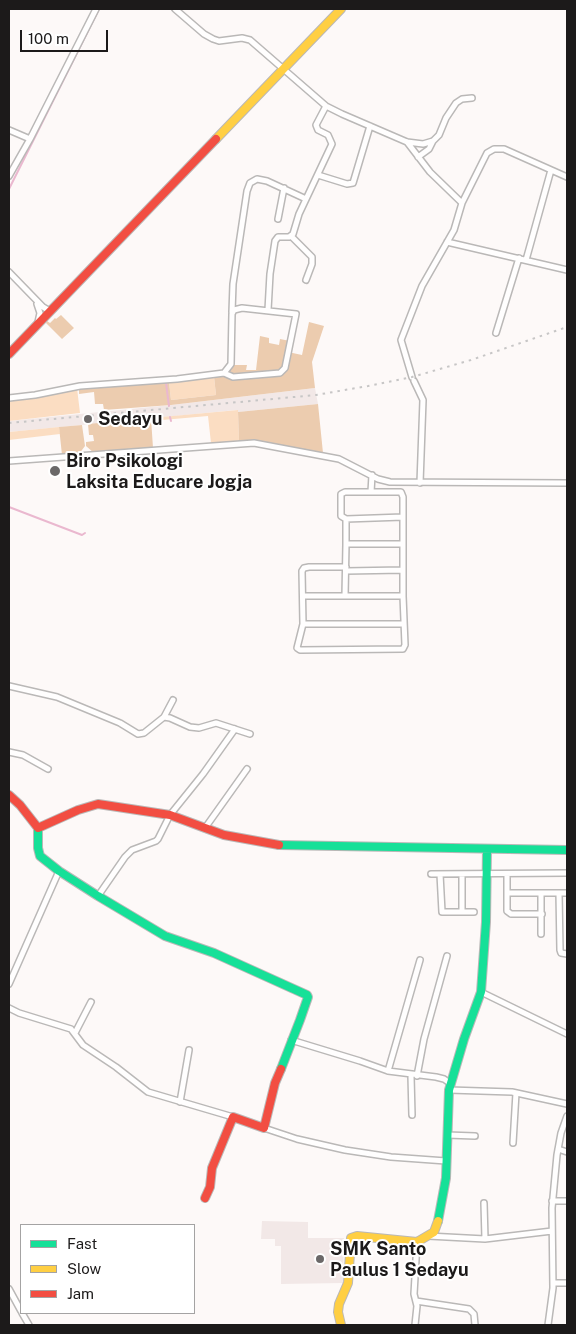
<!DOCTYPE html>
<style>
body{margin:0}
#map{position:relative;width:576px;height:1334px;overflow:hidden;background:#fdf9f8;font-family:"Public Sans",sans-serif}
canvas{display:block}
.frame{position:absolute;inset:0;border:10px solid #1c1a1a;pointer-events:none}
.legend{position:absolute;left:20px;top:1224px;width:175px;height:90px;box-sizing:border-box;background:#fff;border:1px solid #a4a3a3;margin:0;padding:6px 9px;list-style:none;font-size:15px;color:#1c1a1a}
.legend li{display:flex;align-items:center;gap:10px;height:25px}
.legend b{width:25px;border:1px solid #a4a3a3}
.scale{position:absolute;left:20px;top:30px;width:88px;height:22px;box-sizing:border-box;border:2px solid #1c1a1a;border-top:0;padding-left:6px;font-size:15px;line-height:18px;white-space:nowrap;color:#1c1a1a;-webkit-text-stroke:4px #fff;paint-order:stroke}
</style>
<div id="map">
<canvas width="576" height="1334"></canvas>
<div class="frame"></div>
<ul class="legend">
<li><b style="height:6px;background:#16e098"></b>Fast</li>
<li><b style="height:6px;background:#ffcf43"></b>Slow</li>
<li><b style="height:6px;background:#f24e42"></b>Jam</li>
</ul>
<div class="scale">100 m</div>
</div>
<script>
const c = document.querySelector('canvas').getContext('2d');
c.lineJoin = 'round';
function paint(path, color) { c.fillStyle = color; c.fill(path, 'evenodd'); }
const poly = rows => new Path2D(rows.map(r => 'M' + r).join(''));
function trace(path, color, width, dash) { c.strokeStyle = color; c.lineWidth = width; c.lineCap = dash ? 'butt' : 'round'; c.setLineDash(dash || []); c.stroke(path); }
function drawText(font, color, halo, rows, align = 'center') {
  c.font = font + ' "Public Sans",sans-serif'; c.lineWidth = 4; c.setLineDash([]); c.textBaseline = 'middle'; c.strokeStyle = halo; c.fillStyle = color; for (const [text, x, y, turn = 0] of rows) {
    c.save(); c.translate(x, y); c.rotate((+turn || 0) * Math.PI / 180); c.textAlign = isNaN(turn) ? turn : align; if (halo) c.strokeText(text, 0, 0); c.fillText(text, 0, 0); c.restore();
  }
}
paint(poly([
 [315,388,318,404,238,412,237,410,9,432,9,421,171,405],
 [262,1221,308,1222,308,1238,344,1238,343,1283,281,1284,281,1246,275,1246,275,1239,261,1239]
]), '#f2e8e7');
paint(poly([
 [214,377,216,395,171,400,169,382],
 [77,388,80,413,9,421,9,400],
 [238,410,239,441,211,443,208,416,151,421,151,418],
 [59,427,60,434,9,440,9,432]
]), '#fbddc2');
paint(poly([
 [61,315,74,328,62,339,46,323,47,321,50,323,55,318,56,319],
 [309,322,324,326,312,362,315,388,171,405,104,410,103,404,95,404,94,392,79,394,79,388,169,382,171,400,216,395,214,377,228,374,233,365,247,365,246,370,256,370,260,336,269,338,269,343,279,345,280,339,290,341,288,352,302,355],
 [318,404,323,453,254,440,239,441,238,412],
 [151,418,153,448,94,453,86,446,86,442,94,441,93,435,89,435,88,424],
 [82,425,85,446,79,454,62,455,59,427]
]), '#ecccaf');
trace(poly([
 [9,189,99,9],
 [166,383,169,406],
 [170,417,171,421],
 [9,507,82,535,85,533]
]), '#eab8cf', 2);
const street = poly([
 [175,9,204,34,213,39,219,41,242,38,250,40,326,106,342,114,407,142,423,144,433,141,439,135,446,118,456,103,462,99,472,98],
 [9,130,30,139],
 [407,142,430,172,462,203,487,153,494,149,504,149,567,177],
 [418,157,429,149,433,141],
 [318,175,347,184,353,183,370,126],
 [9,176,30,139,96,9],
 [278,219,284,188],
 [291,236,312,257,312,264,306,280],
 [447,242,567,270],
 [526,260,551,170],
 [9,272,43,307,48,310,53,309],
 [37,304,40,313,38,322],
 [268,310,270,274,275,241,278,237,289,237,293,234,299,214,332,144,328,135,318,130,316,125,326,106],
 [232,312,233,284,247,191,250,183,257,179,267,181,306,199],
 [496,333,519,258],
 [412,377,401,340,422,286,454,230,462,203],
 [414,381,423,400,420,483],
 [9,398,35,395,80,386,177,379,224,373,233,377,280,373,285,368,296,314,242,308,234,310,232,314,231,364,224,373],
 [9,461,254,443,339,459,378,479,390,482,567,483],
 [371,492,372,475],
 [346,519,403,517],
 [346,544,403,544],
 [346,571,403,570],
 [303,596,403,596],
 [345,596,346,544,346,519,341,516,341,494,345,492,401,492,403,497,403,596,405,645,403,649,300,650,297,648,303,624,302,571,304,568,309,567,346,567],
 [303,624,404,624],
 [9,686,57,697,120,723,138,734,144,733,164,717,170,718,190,727,199,728,216,723,250,734],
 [164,717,173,700],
 [9,752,23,755,48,769],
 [205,828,247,769],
 [431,874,567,873],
 [440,874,442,912,474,912],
 [462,874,462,912],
 [507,874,507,911,511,914,542,914],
 [507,893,567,893],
 [559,893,560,950,561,953,567,954],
 [98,896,125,857,132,850,156,841,158,839,170,815,203,774,235,729],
 [541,934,541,893],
 [9,984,59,871],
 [481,992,567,1034],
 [9,1008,19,1013,71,1029,83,1045,116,1067,148,1092,233,1117],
 [75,1033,91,1002],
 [291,1040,360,1061,388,1071,436,1077,444,1079,451,1084],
 [388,1071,420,960],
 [411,1076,412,1115],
 [417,1076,424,1039,447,956],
 [449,1090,512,1092,567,1104],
 [180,1102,189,1050],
 [264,1128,297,1139,345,1150,391,1157,446,1161],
 [447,1135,475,1136],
 [513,1143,516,1093],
 [558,1149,567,1152],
 [552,1201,567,1201],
 [484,1203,485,1239],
 [428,1236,485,1239,552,1231],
 [553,1283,567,1283],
 [9,1289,21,1311],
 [416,1301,469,1309,474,1314,475,1325],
 [22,1313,29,1325],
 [415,1325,417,1306,414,1294,417,1242],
 [548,1325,553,1288,552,1208,557,1155,561,1133,567,1116]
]);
const fast = poly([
 [38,828,38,848,40,856,59,871,98,896,165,936,214,953,307,995,308,997,300,1020,281,1069],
 [279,845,567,850],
 [438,1221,446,1178,449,1090,464,1039,481,992,486,922,487,849]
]);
const slow = poly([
 [216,139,341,9],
 [341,1325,338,1312,339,1304,348,1283,351,1238,357,1236,417,1242,434,1232,438,1221]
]);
const jam = poly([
 [9,354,216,139],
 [9,795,20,805,38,828,78,810,98,804,170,815,224,835,279,845],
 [205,1198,210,1187,212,1168,233,1117,264,1128,275,1083,281,1069]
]);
trace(street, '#bab8b7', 8);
trace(fast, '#bab8b7', 10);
trace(slow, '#bab8b7', 10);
trace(jam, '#bab8b7', 10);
trace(street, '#fffefe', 5);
trace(fast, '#16e098', 8);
trace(slow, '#ffcf43', 8);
trace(jam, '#f24e42', 8);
trace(poly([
 [9,423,316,395,368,386,412,377,471,360,567,327]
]), '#c7c6c6', 2, [2.5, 5]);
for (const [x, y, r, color] of [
 [88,419,5,"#6b6868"],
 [55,471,6,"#6b6868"],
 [320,1259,5,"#6b6868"]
]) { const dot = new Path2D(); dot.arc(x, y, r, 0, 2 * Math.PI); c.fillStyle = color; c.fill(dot); trace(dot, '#fff', 2); }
drawText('bold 18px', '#1c1a1a', '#fff', [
 ["Sedayu",98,419],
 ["Biro Psikologi",66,461],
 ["Laksita Educare Jogja",66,482],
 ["SMK Santo",330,1249],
 ["Paulus 1 Sedayu",330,1270]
], 'left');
</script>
